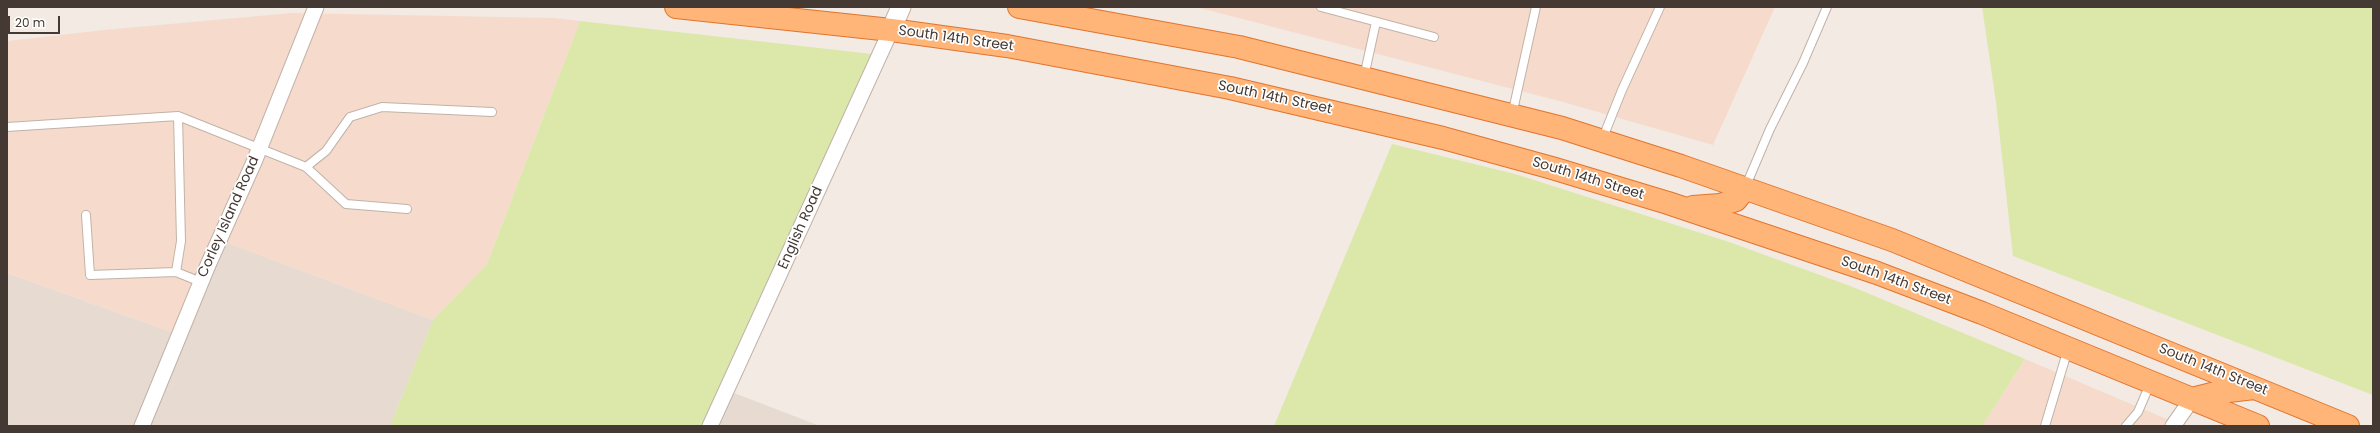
<!DOCTYPE html>
<style>
body{margin:0}
#map{position:relative;width:2380px;height:433px;overflow:hidden;background:#f2eae3;font-family:Poppins,sans-serif}
canvas{display:block}
.frame{position:absolute;inset:0;border:8px solid #443933;pointer-events:none}
.scale{position:absolute;left:8px;top:16px;width:52px;height:18px;box-sizing:border-box;border:2px solid #443933;border-top:0;padding-left:5px;font-size:12px;line-height:14px;white-space:nowrap;color:#443933;-webkit-text-stroke:3px #fff;paint-order:stroke}
</style>
<div id="map">
<canvas width="2380" height="433"></canvas>
<div class="frame"></div>
<div class="scale">20 m</div>
</div>
<script>
const c = document.querySelector('canvas').getContext('2d');
c.lineJoin = 'round';
function paint(path, color) { c.fillStyle = color; c.fill(path, 'evenodd'); }
const poly = rows => new Path2D(rows.map(r => 'M' + r).join(''));
function trace(path, color, width, dash) { c.strokeStyle = color; c.lineWidth = width; c.lineCap = dash ? 'butt' : 'round'; c.setLineDash(dash || []); c.stroke(path); }
function drawText(font, color, halo, rows, align = 'center') {
  c.font = font + ' Poppins,sans-serif'; c.lineWidth = 3.5; c.setLineDash([]); c.textBaseline = 'middle'; c.strokeStyle = halo; c.fillStyle = color; for (const [text, x, y, turn = 0] of rows) {
    c.save(); c.translate(x, y); c.rotate((+turn || 0) * Math.PI / 180); c.textAlign = isNaN(turn) ? turn : align; if (halo) c.strokeText(text, 0, 0); c.fillText(text, 0, 0); c.restore();
  }
}
paint(poly([
 [212,237,433,320,390,426,7,426,7,273,174,333],
 [726,390,820,426,711,426]
]), '#e6dad1');
paint(poly([
 [1196,7,1775,7,1713,145,1563,102],
 [292,13,554,18,580,21,487,264,433,320,212,237,174,333,7,273,7,41,104,30],
 [2025,359,2183,426,1982,426]
]), '#f6dbcd');
paint(poly([
 [1982,7,2373,7,2373,395,2013,256,1996,102],
 [580,21,872,54,711,426,390,426,433,320,487,264],
 [1392,144,1515,174,1729,242,1853,287,2025,359,1982,426,1274,426]
]), '#dbe8aa');
const service = poly([
 [1321,7,1434,37],
 [1364,77,1376,22],
 [1512,115,1536,7],
 [7,127,178,116,306,167,346,204,407,209],
 [1602,140,1622,90,1660,7],
 [306,167,326,151,350,117,382,107,492,112],
 [1745,188,1770,129,1803,63,1827,7],
 [86,215,90,275,176,272,201,282],
 [176,272,181,241,178,116],
 [2045,426,2068,349],
 [2126,426,2138,412,2150,384]
]);
const minor = poly([
 [142,426,208,265,254,162,316,7],
 [710,426,891,30],
 [2173,426,2192,399]
]);
const tertiary = poly([
 [891,30,901,7]
]);
const trunk = poly([
 [676,7,891,30,1007,46,1230,88,1443,138,1552,168,1668,203,1877,273,1982,313,2258,426],
 [1019,7,1239,47,1562,128,1681,166,1892,240,2348,426],
 [1693,207,1720,205,1736,200,1745,188],
 [2192,399,2220,392,2254,388]
]);
trace(service, '#c1b2a8', 10);
trace(minor, '#c1b2a8', 17);
trace(tertiary, '#c1b2a8', 21);
trace(trunk, '#e2742d', 24);
trace(service, '#fff', 8);
trace(minor, '#fff', 15);
trace(tertiary, '#fff', 19);
trace(trunk, '#ffb478', 22);
drawText('14px', '#443933', '#fff', [
 ["South 14th Street",956,39,8],
 ["South 14th Street",1275,98,12],
 ["South 14th Street",1588,179,17],
 ["Corley Island Road",229,217,-66],
 ["English Road",801,228,-66],
 ["South 14th Street",1896,281,20],
 ["South 14th Street",2213,370,22]
]);
</script>
